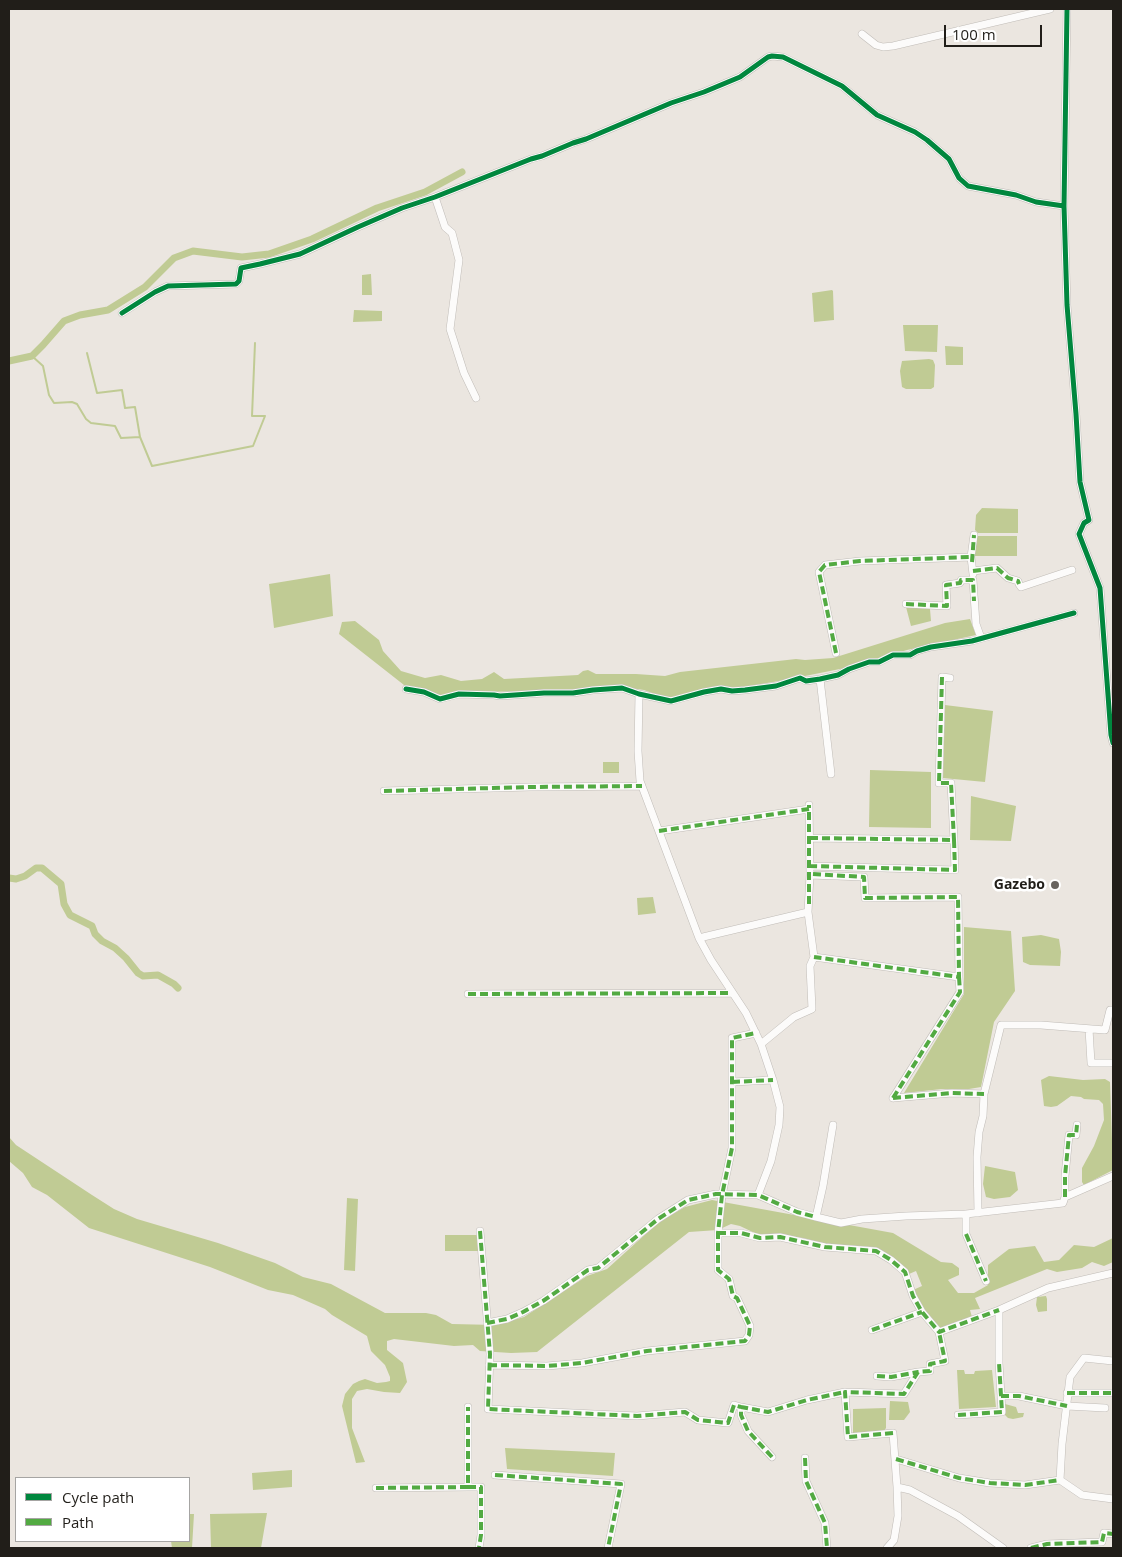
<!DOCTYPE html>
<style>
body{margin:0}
#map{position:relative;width:1122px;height:1557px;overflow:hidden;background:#ebe6e0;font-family:"Open Sans",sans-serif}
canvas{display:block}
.frame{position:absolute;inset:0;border:10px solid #211e19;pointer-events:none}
.legend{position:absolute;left:15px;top:1477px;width:175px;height:65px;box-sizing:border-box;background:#fff;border:1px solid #a6a5a3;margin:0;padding:6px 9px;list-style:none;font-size:15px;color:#211e19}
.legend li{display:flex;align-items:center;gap:10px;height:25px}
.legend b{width:25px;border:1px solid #a6a5a3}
.scale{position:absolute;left:944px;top:25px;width:98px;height:22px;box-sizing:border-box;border:2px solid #211e19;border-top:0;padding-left:6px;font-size:15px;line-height:18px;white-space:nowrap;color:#211e19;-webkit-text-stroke:4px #fff;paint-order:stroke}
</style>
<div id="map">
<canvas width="1122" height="1557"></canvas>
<div class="frame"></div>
<ul class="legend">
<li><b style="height:6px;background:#00873e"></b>Cycle path</li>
<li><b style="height:6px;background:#52aa42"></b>Path</li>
</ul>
<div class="scale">100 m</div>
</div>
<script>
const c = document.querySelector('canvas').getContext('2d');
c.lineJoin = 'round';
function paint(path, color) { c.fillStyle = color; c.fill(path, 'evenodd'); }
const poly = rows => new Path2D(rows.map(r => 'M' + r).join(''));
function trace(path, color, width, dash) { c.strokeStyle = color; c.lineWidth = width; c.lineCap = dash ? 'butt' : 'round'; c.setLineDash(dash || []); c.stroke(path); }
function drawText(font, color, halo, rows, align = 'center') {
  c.font = font + ' "Open Sans",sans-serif'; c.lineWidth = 5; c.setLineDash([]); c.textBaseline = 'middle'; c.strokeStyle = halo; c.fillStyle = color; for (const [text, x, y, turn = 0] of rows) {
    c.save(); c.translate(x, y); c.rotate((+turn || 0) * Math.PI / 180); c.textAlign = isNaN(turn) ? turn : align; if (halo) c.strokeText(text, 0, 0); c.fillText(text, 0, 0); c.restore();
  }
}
paint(poly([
 [371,274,372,295,362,295,362,275],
 [832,290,833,291,834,320,814,322,812,293],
 [354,310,382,311,382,321,353,322],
 [903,325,938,325,937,352,905,351],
 [945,346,963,347,963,365,946,365],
 [929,359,933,360,935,365,934,387,931,389,906,389,902,387,900,371,902,361],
 [982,508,1018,509,1018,533,978,533,975,530,976,515],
 [975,536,1017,536,1017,556,973,556],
 [330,574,333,616,274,628,269,584],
 [906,607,930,609,931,621,911,626],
 [970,619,976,635,907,650,845,668,785,680,743,687,705,688,681,697,663,697,644,690,616,686,553,691,461,692,440,696,422,688,404,685,339,634,342,622,355,621,379,640,383,651,401,671,425,678,441,675,461,681,482,679,494,672,504,679,578,675,583,671,588,670,596,674,636,674,665,676,680,672,796,659,805,660,833,658,945,623],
 [945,705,993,711,985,782,943,778],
 [603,762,619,762,619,773,603,773],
 [870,770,931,772,931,828,869,827],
 [971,796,1016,806,1011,841,970,840],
 [653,897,656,913,638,915,637,898],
 [964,927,1011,931,1015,991,994,1022,981,1087,969,1089,942,1089,904,1093,964,994],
 [1041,935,1059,939,1061,952,1060,966,1030,965,1023,962,1022,937],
 [1049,1076,1083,1080,1105,1079,1110,1082,1113,1170,1084,1185,1082,1182,1082,1168,1094,1146,1104,1120,1103,1104,1099,1100,1084,1099,1081,1097,1071,1096,1057,1106,1051,1107,1044,1106,1041,1080],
 [9,1137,16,1145,92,1195,114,1209,137,1219,218,1243,275,1263,303,1277,331,1284,385,1313,426,1313,436,1315,452,1324,496,1325,524,1317,587,1276,607,1269,659,1222,685,1207,712,1200,893,1233,941,1262,952,1263,959,1268,959,1275,948,1280,958,1293,974,1293,988,1285,988,1265,1009,1249,1035,1246,1044,1262,1059,1260,1074,1245,1094,1247,1113,1238,1113,1262,1104,1266,1092,1262,1082,1268,1057,1272,1047,1269,975,1298,980,1309,970,1310,972,1317,939,1329,925,1311,913,1290,922,1286,916,1271,909,1274,898,1261,873,1247,827,1244,803,1238,767,1234,759,1235,740,1226,731,1224,718,1230,689,1232,537,1352,511,1353,480,1351,473,1345,454,1346,394,1339,387,1341,387,1350,403,1363,407,1382,400,1393,384,1392,367,1389,357,1391,352,1399,352,1428,365,1462,356,1463,342,1406,345,1394,353,1384,359,1381,365,1379,377,1383,386,1382,390,1381,390,1377,385,1365,371,1351,367,1336,332,1315,325,1309,293,1295,268,1290,210,1267,89,1228,47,1195,32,1187,23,1173,9,1161],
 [985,1166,1015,1172,1018,1190,1010,1197,994,1199,986,1197,983,1184],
 [347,1198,358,1199,355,1271,344,1270],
 [445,1235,479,1235,479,1251,445,1251],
 [1046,1296,1047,1299,1047,1311,1038,1312,1036,1305,1037,1297],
 [957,1370,964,1370,965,1374,974,1374,975,1371,992,1370,996,1407,959,1409],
 [890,1401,908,1402,910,1412,904,1420,889,1420],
 [1005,1404,1016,1407,1018,1413,1024,1413,1023,1417,1013,1419,1008,1418,1005,1415],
 [886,1408,886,1428,884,1431,853,1435,853,1409],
 [505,1448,615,1453,613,1476,507,1469],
 [292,1470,292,1487,253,1490,252,1473],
 [267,1513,261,1548,211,1548,210,1514],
 [189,1514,194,1514,192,1548,172,1548,171,1541,189,1541]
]), '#c0cb94');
trace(poly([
 [32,356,43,366,49,395,54,403,72,402,77,404,86,419,91,423,115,426,121,438,140,437,135,407,125,408,122,390,97,393,87,353],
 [140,437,152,466,253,446,265,416,252,416,255,343]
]), '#c0cb94', 2);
trace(poly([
 [9,361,32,356,43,345,64,321,80,315,108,310,145,287,174,258,193,251,242,257,269,254,312,239,377,208,425,192,462,172],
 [9,878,16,879,25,876,36,868,42,868,61,884,64,904,70,915,92,926,95,934,102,941,115,948,126,958,138,973,143,976,158,975,174,984,178,988]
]), '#c0cb94', 7);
const minor = poly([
 [1067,9,1064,206,1067,305,1076,414,1080,482,1089,520,1084,523,1079,534,1100,588,1111,735,1113,743],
 [862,34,876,45,883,47,893,46,1050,9],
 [435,197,445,227,452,233,459,260,450,329,464,373,476,398],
 [122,313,155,292,168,286,236,284,239,281,241,268,260,264,300,254,358,227,402,208,435,197,531,159,542,156,573,143,586,139,671,103,704,92,740,77,768,57,772,56,783,57,842,86,877,115,915,132,927,140,949,159,959,178,968,186,1016,195,1036,202,1064,206],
 [973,571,997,568,1008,578,1018,581,1019,584,1021,587,1072,570],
 [973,574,971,557,974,535],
 [906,604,947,606,946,585,960,583,961,580,973,580,976,624,981,638],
 [836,653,819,572,825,565,860,561,971,557],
 [950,678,942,677,939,783,951,783,954,840],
 [820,679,831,774],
 [406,689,424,692,440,699,459,694,494,695,500,696,544,693,573,693,593,690,622,688,639,694,671,701,704,692,721,689,732,691,745,690,776,686,800,678,806,681,820,679,838,675,849,669,869,662,879,662,893,655,910,655,917,651,931,647,972,641,1074,613],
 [639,694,638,751,640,781,699,938,808,912],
 [384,791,530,787,642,786],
 [659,831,809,809],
 [810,838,954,840,955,870,810,866],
 [810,875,864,877,865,898,958,897,959,977,814,957],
 [699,938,711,960,746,1013,761,1044,794,1017,812,1009,810,966,814,957,808,912,810,875,809,805],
 [468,994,732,993],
 [1089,1029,1091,1063,1113,1063],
 [732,1082,773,1080],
 [893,1098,960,992,959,977],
 [893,1098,952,1093,984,1094],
 [833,1125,823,1186,816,1217,841,1223,862,1219,906,1216,966,1214],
 [758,1195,771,1161,779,1125,780,1107,773,1080,761,1044],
 [1065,1197,1065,1176,1069,1135,1076,1135,1077,1125],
 [978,1213,977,1157,979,1132,983,1116,984,1094,1001,1025,1041,1025,1105,1030,1110,1010,1113,1010],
 [480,1231,490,1354,488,1409,637,1416,685,1412,698,1420,728,1423,734,1405,741,1407],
 [718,1233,741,1233,760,1238,780,1237,825,1247,876,1251,891,1260,905,1272,913,1296,922,1312,939,1332,999,1310,1048,1288,1113,1273],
 [986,1281,966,1234,966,1214,1063,1203,1065,1197,1113,1176],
 [487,1323,507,1319,523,1312,543,1301,588,1270,598,1268,658,1219,688,1200,716,1194,758,1195,797,1212,816,1217],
 [872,1330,922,1312],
 [489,1365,547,1366,582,1363,647,1351,745,1341,749,1335,750,1326,737,1298,733,1296,729,1279,718,1270,718,1233,722,1195,732,1148,732,1038,756,1033],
 [877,1376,891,1377,918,1372],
 [1067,1393,1113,1393],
 [1001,1396,1019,1396,1067,1406,1105,1408],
 [958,1415,1002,1412,999,1363,999,1310],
 [772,1457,748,1431,741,1415,741,1407,768,1412,807,1400,845,1392],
 [805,1458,806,1481,825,1523,827,1548],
 [896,1459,959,1478,990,1483,1025,1485,1060,1480,1082,1495,1113,1499],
 [495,1475,621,1484,608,1548],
 [1060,1480,1062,1444,1070,1377,1084,1358,1113,1361],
 [468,1487,481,1487,481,1535,479,1548],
 [897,1487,893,1433,848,1437,845,1392,904,1394,918,1372,930,1371,930,1364,945,1361,939,1332],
 [376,1488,468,1487,468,1407],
 [887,1548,894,1540,898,1516,897,1487,910,1490,958,1516,1003,1548],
 [1031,1548,1047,1544,1102,1542,1104,1533,1113,1534]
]);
trace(minor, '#c0bcb7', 8);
trace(minor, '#fcfbfa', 7);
trace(poly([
 [972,562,974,535],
 [973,571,997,568,1008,578,1018,581,1019,584],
 [906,604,947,606,946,585,960,583,961,580,973,580,974,601],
 [836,653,819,572,825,565,860,561,971,557],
 [942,677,939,783,951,783,954,840],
 [384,791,530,787,642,786],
 [659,831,809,809],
 [810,838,954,840,955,870,810,866],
 [813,874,864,877,865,898,958,897,959,977,814,957],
 [809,904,809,805],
 [468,994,732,993],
 [732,1082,773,1080],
 [893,1098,960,992,959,977],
 [893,1098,952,1093,984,1094],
 [1065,1197,1065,1176,1069,1135,1076,1135,1077,1125],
 [480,1231,490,1354,488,1409,637,1416,685,1412,698,1420,728,1423,734,1405,741,1407],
 [718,1233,741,1233,760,1238,780,1237,825,1247,876,1251,891,1260,905,1272,913,1296,922,1312,939,1332,999,1310],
 [966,1234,986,1281],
 [487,1323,507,1319,523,1312,543,1301,588,1270,598,1268,658,1219,688,1200,716,1194,758,1195,797,1212,816,1217],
 [872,1330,922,1312],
 [489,1365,547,1366,582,1363,647,1351,745,1341,749,1335,750,1326,737,1298,733,1296,729,1279,718,1270,718,1233,722,1195,732,1148,732,1038,756,1033],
 [877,1376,891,1377,918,1372],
 [1067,1393,1113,1393],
 [1001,1396,1019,1396,1067,1406],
 [958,1415,1002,1412,999,1363],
 [893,1433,848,1437,845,1392,904,1394,918,1372,930,1371,930,1364,945,1361,939,1332],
 [772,1457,748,1431,741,1415,741,1407,768,1412,807,1400,845,1392],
 [805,1458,806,1481,825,1523,827,1548],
 [896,1459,959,1478,990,1483,1025,1485,1060,1480],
 [495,1475,621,1484,608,1548],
 [468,1487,481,1487,481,1535,479,1548],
 [376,1488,468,1487,468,1407],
 [1031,1548,1047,1544,1102,1542,1104,1533,1113,1534]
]), '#52aa42', 4, [8, 4]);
trace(poly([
 [1067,9,1064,206,1067,305,1076,414,1080,482,1089,520,1084,523,1079,534,1100,588,1111,735,1113,743],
 [122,313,155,292,168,286,236,284,239,281,241,268,260,264,300,254,358,227,402,208,435,197,531,159,542,156,573,143,586,139,671,103,704,92,740,77,768,57,772,56,783,57,842,86,877,115,915,132,927,140,949,159,959,178,968,186,1016,195,1036,202,1064,206],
 [406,689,424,692,440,699,459,694,494,695,500,696,544,693,573,693,593,690,622,688,639,694,671,701,704,692,721,689,732,691,745,690,776,686,800,678,806,681,820,679,838,675,849,669,869,662,879,662,893,655,910,655,917,651,931,647,972,641,1074,613]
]), '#00873e', 5);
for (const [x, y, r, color] of [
 [1055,885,5,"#68645f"]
]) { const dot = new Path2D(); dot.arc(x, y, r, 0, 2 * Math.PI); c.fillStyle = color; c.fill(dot); trace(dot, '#fff', 2); }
drawText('bold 14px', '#211e19', '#fff', [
 ["Gazebo",1045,885]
], 'right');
</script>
